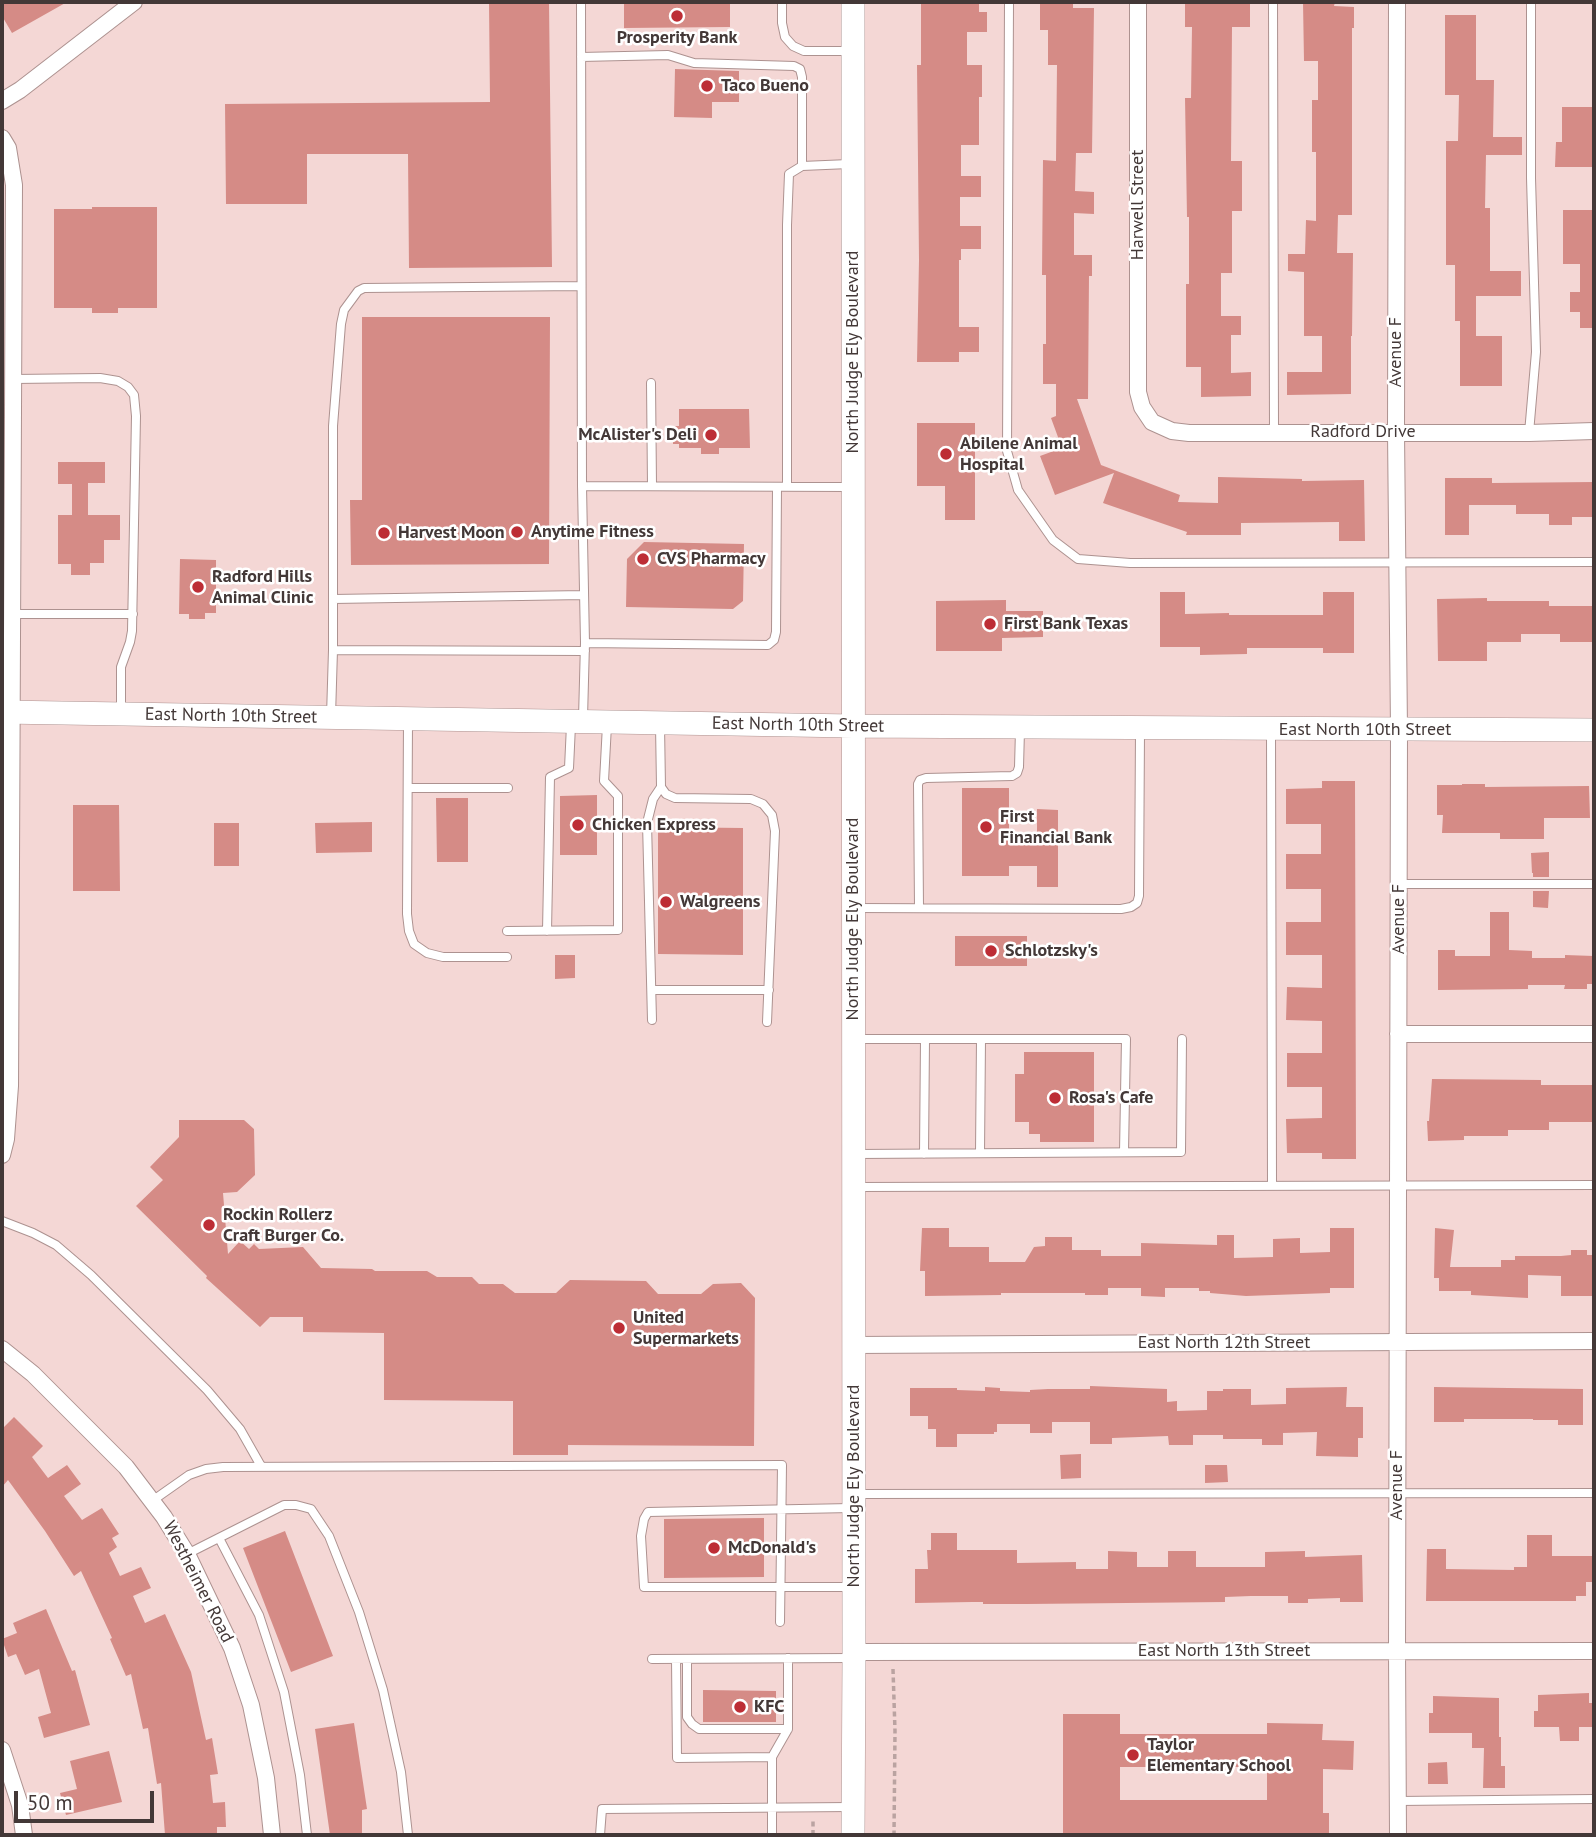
<!DOCTYPE html>
<style>
body{margin:0}
#map{position:relative;width:1596px;height:1837px;overflow:hidden;background:#f4d7d5;font-family:"PT Sans",sans-serif}
canvas{display:block}
.frame{position:absolute;inset:0;border:4px solid #433837;pointer-events:none}
.scale{position:absolute;left:14px;top:1791px;width:140px;height:32px;box-sizing:border-box;border:4px solid #433837;border-top:0;padding-left:9px;font-size:21px;line-height:24px;white-space:nowrap;color:#433837;-webkit-text-stroke:5px #fff;paint-order:stroke}
</style>
<div id="map">
<canvas width="1596" height="1837"></canvas>
<div class="frame"></div>
<div class="scale">50 m</div>
</div>
<script>
const c = document.querySelector('canvas').getContext('2d');
c.lineJoin = 'round';
function paint(path, color) { c.fillStyle = color; c.fill(path, 'evenodd'); }
const poly = rows => new Path2D(rows.map(r => 'M' + r).join(''));
function trace(path, color, width, dash) { c.strokeStyle = color; c.lineWidth = width; c.lineCap = dash ? 'butt' : 'round'; c.setLineDash(dash || []); c.stroke(path); }
function drawText(font, color, halo, rows, align = 'center') {
  c.font = font + ' "PT Sans",sans-serif'; c.lineWidth = 5; c.setLineDash([]); c.textBaseline = 'middle'; c.strokeStyle = halo; c.fillStyle = color; for (const [text, x, y, turn = 0] of rows) {
    c.save(); c.translate(x, y); c.rotate((+turn || 0) * Math.PI / 180); c.textAlign = isNaN(turn) ? turn : align; if (halo) c.strokeText(text, 0, 0); c.fillText(text, 0, 0); c.restore();
  }
}
paint(poly([
 [2,2,67,2,12,33,2,16],
 [489,2,549,2,552,267,409,268,408,154,307,154,307,204,226,204,225,104,490,102],
 [624,2,730,2,730,27,624,28],
 [921,2,979,2,979,12,987,12,987,32,967,32,967,65,982,65,982,97,979,97,979,145,961,145,961,176,981,176,981,197,960,197,960,226,981,226,981,249,961,249,961,260,959,260,959,327,979,327,979,352,959,352,959,362,917,362,919,260,917,65,921,65],
 [1040,2,1073,2,1073,8,1094,8,1092,153,1076,153,1075,191,1094,192,1094,214,1074,213,1074,255,1092,255,1092,276,1089,276,1088,399,1077,399,1101,465,1180,495,1178,502,1218,503,1218,477,1302,479,1302,481,1364,480,1365,541,1339,541,1339,522,1241,523,1241,535,1186,535,1187,532,1103,503,1114,473,1055,495,1040,456,1062,448,1051,418,1056,416,1056,384,1043,384,1043,344,1046,344,1046,275,1042,275,1043,160,1056,161,1057,65,1048,65,1048,30,1040,30],
 [1201,2,1250,2,1250,27,1232,27,1231,161,1242,161,1242,211,1232,211,1232,273,1221,273,1221,316,1241,316,1241,335,1231,335,1231,373,1251,372,1251,396,1201,397,1201,367,1186,367,1186,284,1189,284,1189,217,1187,217,1185,98,1191,98,1192,27,1185,27,1185,4,1201,4],
 [1303,2,1335,2,1334,6,1354,7,1354,28,1352,28,1352,215,1338,215,1337,253,1353,253,1352,336,1351,336,1351,394,1287,395,1287,372,1322,372,1322,336,1304,336,1304,272,1288,271,1288,254,1305,254,1306,220,1316,221,1316,152,1312,152,1312,100,1318,100,1318,61,1304,61],
 [1445,15,1476,15,1476,80,1494,80,1493,137,1522,137,1522,155,1486,155,1485,208,1490,208,1490,271,1521,271,1521,296,1476,296,1476,336,1502,336,1502,386,1460,386,1460,321,1455,321,1455,265,1446,265,1446,141,1458,141,1459,95,1445,95],
 [675,69,739,71,739,102,712,102,712,118,674,117],
 [1562,107,1594,107,1594,167,1555,167,1556,142,1562,142],
 [92,207,157,207,157,308,118,308,118,313,92,313,92,308,54,308,54,209,92,209],
 [1563,210,1594,210,1594,328,1580,328,1580,312,1570,312,1570,292,1580,292,1580,264,1563,264],
 [362,317,550,317,549,564,351,565,350,500,362,500],
 [679,409,749,409,750,448,719,448,719,454,701,454,701,448,679,448,679,444,673,444,673,426,679,426],
 [917,423,975,423,975,520,945,520,945,486,917,486],
 [58,462,105,462,105,483,88,483,88,515,120,515,120,540,104,540,104,563,90,563,90,575,71,575,71,564,58,564,58,515,72,515,72,484,58,484],
 [1445,478,1492,478,1492,483,1594,482,1594,517,1572,517,1572,525,1549,525,1549,514,1516,514,1516,505,1469,505,1469,535,1445,535],
 [644,542,744,544,743,601,733,609,626,607,627,559],
 [180,559,216,560,216,613,205,613,205,619,189,619,189,614,179,614],
 [1160,592,1185,592,1185,614,1229,613,1229,615,1323,615,1323,592,1354,592,1354,653,1323,653,1323,648,1247,648,1247,654,1200,655,1200,647,1160,647],
 [1487,598,1487,601,1549,601,1549,606,1594,606,1594,642,1560,642,1560,634,1521,634,1521,642,1487,642,1487,661,1438,661,1437,599],
 [1006,600,1006,611,1043,611,1043,637,1002,638,1002,651,936,651,936,601],
 [1322,781,1355,781,1356,1159,1322,1159,1322,1153,1287,1153,1286,1119,1322,1118,1322,1087,1287,1087,1287,1053,1322,1053,1322,1021,1286,1020,1287,987,1322,988,1322,955,1286,955,1286,922,1321,922,1321,889,1286,889,1286,854,1321,854,1321,824,1286,824,1286,789,1322,788],
 [1462,784,1485,784,1485,787,1589,786,1590,818,1544,818,1544,839,1500,839,1500,833,1442,833,1443,815,1437,815,1437,785,1462,785],
 [962,788,1009,788,1009,845,1037,845,1037,809,1058,810,1058,887,1037,887,1037,866,1009,866,1009,876,962,876],
 [597,795,597,855,560,855,560,796],
 [436,798,468,798,468,862,437,862],
 [73,805,119,805,120,891,73,891],
 [372,822,372,852,316,853,315,823],
 [214,823,239,823,239,866,214,866],
 [658,827,743,828,743,955,658,954],
 [1549,852,1549,877,1533,877,1533,873,1532,873,1531,853],
 [1533,891,1549,891,1548,908,1533,907],
 [1490,912,1509,912,1509,950,1532,951,1532,958,1565,958,1565,955,1594,956,1594,984,1587,984,1587,989,1564,989,1565,985,1528,985,1528,989,1438,990,1438,950,1455,950,1455,956,1490,956],
 [955,936,1027,936,1027,966,955,966],
 [555,955,575,955,575,978,555,979],
 [1024,1052,1094,1052,1094,1142,1040,1142,1040,1134,1029,1134,1029,1122,1015,1122,1015,1074,1024,1074],
 [1432,1079,1541,1080,1541,1085,1592,1085,1592,1122,1549,1122,1549,1130,1508,1130,1508,1136,1464,1136,1464,1140,1428,1141,1427,1121,1429,1121],
 [179,1120,244,1120,254,1129,255,1175,237,1192,223,1193,228,1254,240,1241,249,1249,254,1244,259,1249,303,1247,321,1268,372,1269,375,1271,427,1271,437,1277,472,1277,479,1284,503,1284,515,1293,556,1293,570,1280,646,1281,658,1294,701,1294,713,1284,741,1283,755,1298,754,1446,568,1445,568,1455,513,1455,513,1401,384,1400,384,1333,303,1332,303,1317,270,1317,260,1327,206,1278,207,1276,136,1206,163,1180,150,1167,179,1137],
 [922,1228,949,1228,949,1247,989,1247,989,1262,1025,1262,1034,1247,1045,1246,1045,1237,1072,1237,1072,1250,1101,1250,1101,1256,1141,1256,1141,1243,1217,1245,1217,1235,1234,1235,1234,1258,1273,1257,1273,1239,1300,1238,1300,1253,1330,1252,1330,1228,1354,1228,1354,1288,1330,1288,1330,1293,1246,1296,1210,1293,1210,1291,1199,1291,1199,1288,1165,1288,1165,1297,1141,1296,1141,1288,1108,1288,1108,1295,1085,1295,1085,1293,1001,1293,1001,1295,925,1296,925,1271,920,1271],
 [1435,1228,1454,1230,1450,1267,1501,1267,1501,1260,1515,1260,1515,1256,1561,1256,1571,1255,1571,1250,1587,1250,1587,1255,1594,1255,1594,1296,1561,1296,1561,1276,1528,1275,1528,1298,1471,1295,1471,1291,1439,1291,1439,1278,1434,1278],
 [1090,1386,1167,1389,1167,1402,1177,1401,1177,1411,1207,1410,1207,1391,1223,1391,1223,1389,1251,1389,1251,1405,1286,1404,1286,1388,1347,1387,1346,1407,1363,1407,1363,1438,1358,1438,1358,1457,1316,1456,1317,1432,1283,1433,1283,1445,1262,1445,1262,1439,1223,1439,1223,1435,1193,1435,1193,1445,1169,1445,1168,1436,1112,1438,1112,1444,1090,1444,1090,1422,1052,1422,1052,1433,1030,1433,1030,1424,997,1424,997,1432,994,1432,994,1434,957,1434,957,1447,936,1447,936,1429,928,1429,928,1416,910,1416,910,1388,957,1388,957,1390,985,1391,985,1387,1000,1388,1000,1391,1030,1392,1030,1390,1048,1389,1090,1389],
 [1434,1387,1583,1389,1583,1425,1558,1425,1558,1420,1533,1420,1533,1419,1464,1419,1464,1422,1434,1422],
 [14,1417,43,1446,32,1457,48,1478,67,1465,81,1484,64,1496,82,1520,102,1508,119,1534,112,1538,117,1547,109,1553,120,1576,141,1567,151,1588,133,1596,145,1623,165,1614,191,1672,206,1740,212,1738,218,1774,210,1775,213,1803,225,1802,226,1827,217,1827,217,1835,165,1835,161,1783,157,1784,148,1728,143,1729,131,1674,126,1676,110,1639,112,1638,81,1571,74,1576,45,1531,8,1480,2,1487,2,1429],
 [1081,1454,1081,1478,1061,1479,1060,1455],
 [1205,1465,1227,1465,1228,1482,1205,1483],
 [764,1518,764,1577,664,1578,664,1519],
 [285,1531,333,1656,291,1672,243,1548],
 [931,1533,957,1533,957,1550,1017,1550,1017,1563,1076,1562,1076,1569,1108,1569,1108,1551,1137,1552,1137,1567,1168,1567,1168,1551,1196,1551,1196,1567,1265,1567,1265,1552,1305,1551,1305,1557,1362,1555,1363,1602,1340,1602,1340,1598,1308,1599,1308,1603,1288,1603,1288,1596,1251,1596,1225,1597,1225,1602,1027,1604,983,1604,983,1602,972,1602,915,1603,915,1569,928,1569,927,1550,931,1550],
 [1527,1535,1552,1535,1552,1556,1593,1556,1593,1582,1586,1582,1586,1596,1576,1596,1576,1601,1426,1601,1427,1549,1446,1549,1446,1569,1514,1570,1514,1567,1527,1567],
 [46,1609,72,1671,75,1670,90,1725,44,1738,38,1717,51,1713,39,1669,25,1675,16,1654,8,1657,2,1639,17,1633,13,1623],
 [703,1690,776,1691,776,1722,703,1722],
 [1589,1693,1589,1703,1594,1703,1594,1727,1579,1727,1579,1741,1560,1741,1559,1727,1534,1727,1534,1711,1538,1711,1538,1695],
 [1433,1696,1499,1698,1499,1737,1501,1737,1501,1766,1505,1766,1505,1788,1483,1788,1484,1748,1472,1748,1472,1733,1429,1733,1429,1713,1433,1713],
 [1063,1714,1120,1714,1120,1734,1267,1734,1267,1723,1323,1724,1322,1740,1354,1741,1353,1770,1323,1769,1323,1813,1329,1813,1329,1835,1267,1835,1267,1833,1120,1833,1120,1835,1063,1835],
 [1120,1767,1267,1767,1267,1800,1120,1800],
 [354,1723,367,1809,362,1810,362,1835,330,1835,315,1729],
 [109,1751,122,1802,66,1815,60,1793,77,1789,70,1761],
 [1447,1762,1448,1784,1428,1784,1428,1763]
]), '#d58b86');
const lane = poly([
 [581,2,582,486,585,643,583,718],
 [782,2,782,23,785,37,793,46,804,51,850,51],
 [1009,2,1007,451,1018,490,1053,540,1078,559,1130,563,1594,562],
 [1273,2,1274,433],
 [581,57,668,55,694,63,794,66,800,69,802,77,802,166],
 [13,379,100,378,118,381,128,387,134,395,136,416,132,631,130,642,121,667,121,711],
 [651,383,652,486],
 [1529,433,1536,352,1531,178,1531,2],
 [582,435,652,436],
 [582,486,850,487],
 [787,487,787,225,789,174,802,166,849,164],
 [333,599,584,595],
 [13,614,133,614],
 [585,643,768,645,774,640,776,632,777,487],
 [333,650,585,651],
 [331,716,333,650,333,426,341,324,344,310,358,291,364,288,581,286],
 [408,721,407,914,409,931,414,944,427,953,443,957,507,957],
 [660,725,661,787,666,794,675,798,751,799,763,804,772,815,775,831,767,1022],
 [1271,732,1272,1185],
 [408,788,508,788],
 [1399,884,1594,884],
 [855,908,1121,909,1131,907,1137,903,1139,896,1140,731],
 [919,908,918,784,920,780,926,778,1012,776,1017,773,1019,767,1020,730],
 [507,931,618,930,618,796,604,781,607,725],
 [547,931,550,777,569,768,571,725],
 [652,990,769,990],
 [652,1020,647,823,653,799,661,787],
 [857,1039,1126,1039,1124,1152],
 [980,1153,981,1039],
 [856,1154,1181,1152,1182,1039],
 [924,1154,925,1039],
 [855,1187,1594,1185],
 [2,1221,33,1233,56,1245,91,1275,207,1390,240,1429,261,1466],
 [855,1494,1594,1493],
 [152,1501,189,1475,206,1469,223,1467,782,1465,780,1622],
 [851,1508,648,1512,644,1519,641,1536,644,1587,852,1587],
 [219,1538,259,1615,284,1692,300,1775,307,1835],
 [187,1554,284,1505,296,1505,311,1509,329,1536,359,1612,383,1690,401,1772,408,1835],
 [652,1659,852,1658],
 [676,1659,677,1758,772,1757],
 [687,1659,687,1717,692,1724,699,1729,788,1729],
 [1398,1801,1594,1799],
 [600,1835,602,1809,851,1807],
 [772,1835,772,1757,788,1729,788,1658]
]);
const street = poly([
 [1138,2,1138,392,1142,407,1152,422,1172,431,1189,433,1529,433,1594,431],
 [1397,2,1396,432,1399,730,1397,1651,1398,1835],
 [2,101,20,90,134,2],
 [2,138,8,148,14,185,10,1086,6,1139,2,1155],
 [1398,1034,1594,1034],
 [853,1345,1594,1341],
 [2,1349,33,1374,126,1467,164,1517,187,1554,232,1648,251,1705,266,1778,272,1835],
 [854,1652,1594,1651],
 [2,1750,20,1805,24,1835]
]);
const secondary = poly([
 [2,712,853,726,1594,730],
 [853,1835,854,1658,853,2]
]);
trace(lane, '#ad9290', 10);
trace(street, '#ad9290', 18);
trace(secondary, '#ad9290', 24);
trace(poly([
 [893,1669,895,1731,894,1835],
 [813,1835,813,1820]
]), '#baa3a1', 3.5, [5, 3.5]);
trace(lane, '#fff', 8);
trace(street, '#fff', 16);
trace(secondary, '#fff', 23);
for (const [x, y, r, color] of [
 [677,16,7,"#bd2d35"],
 [707,86,7,"#bd2d35"],
 [711,435,7,"#bd2d35"],
 [946,454,7,"#bd2d35"],
 [517,532,7,"#bd2d35"],
 [384,533,7,"#bd2d35"],
 [643,559,7,"#bd2d35"],
 [198,587,7,"#bd2d35"],
 [990,624,7,"#bd2d35"],
 [578,825,7,"#bd2d35"],
 [986,827,7,"#bd2d35"],
 [666,902,7,"#bd2d35"],
 [991,951,7,"#bd2d35"],
 [1055,1098,7,"#bd2d35"],
 [209,1225,7,"#bd2d35"],
 [619,1328,7,"#bd2d35"],
 [714,1548,7,"#bd2d35"],
 [740,1707,7,"#bd2d35"],
 [1133,1755,7,"#bd2d35"]
]) { const dot = new Path2D(); dot.arc(x, y, r, 0, 2 * Math.PI); c.fillStyle = color; c.fill(dot); trace(dot, '#fff', 2.5); }
drawText('bold 18px', '#433837', '#fff', [
 ["Prosperity Bank",677,38,"center"],
 ["Taco Bueno",721,86],
 ["McAlister's Deli",697,435,"right"],
 ["Abilene Animal",960,444],
 ["Hospital",960,465],
 ["Anytime Fitness",531,532],
 ["Harvest Moon",398,533],
 ["CVS Pharmacy",657,559],
 ["Radford Hills",212,577],
 ["Animal Clinic",212,598],
 ["First Bank Texas",1004,624],
 ["First",1000,817],
 ["Financial Bank",1000,838],
 ["Chicken Express",592,825],
 ["Walgreens",680,902],
 ["Schlotzsky's",1005,951],
 ["Rosa's Cafe",1069,1098],
 ["Rockin Rollerz",223,1215],
 ["Craft Burger Co.",223,1236],
 ["United",633,1318],
 ["Supermarkets",633,1339],
 ["McDonald's",728,1548],
 ["KFC",754,1707],
 ["Taylor",1147,1745],
 ["Elementary School",1147,1766]
], 'left');
drawText('18px', '#433837', '#fff', [
 ["Harwell Street",1138,205,-90],
 ["North Judge Ely Boulevard",853,352,-90],
 ["Avenue F",1396,352,-90],
 ["Radford Drive",1363,432],
 ["East North 10th Street",231,716,1],
 ["East North 10th Street",798,725,1],
 ["East North 10th Street",1365,730],
 ["North Judge Ely Boulevard",853,919,-90],
 ["Avenue F",1399,919,-90],
 ["East North 12th Street",1224,1343],
 ["Avenue F",1397,1485,-90],
 ["North Judge Ely Boulevard",854,1486,-90],
 ["Westheimer Road",198,1582,63],
 ["East North 13th Street",1224,1651]
]);
</script>
